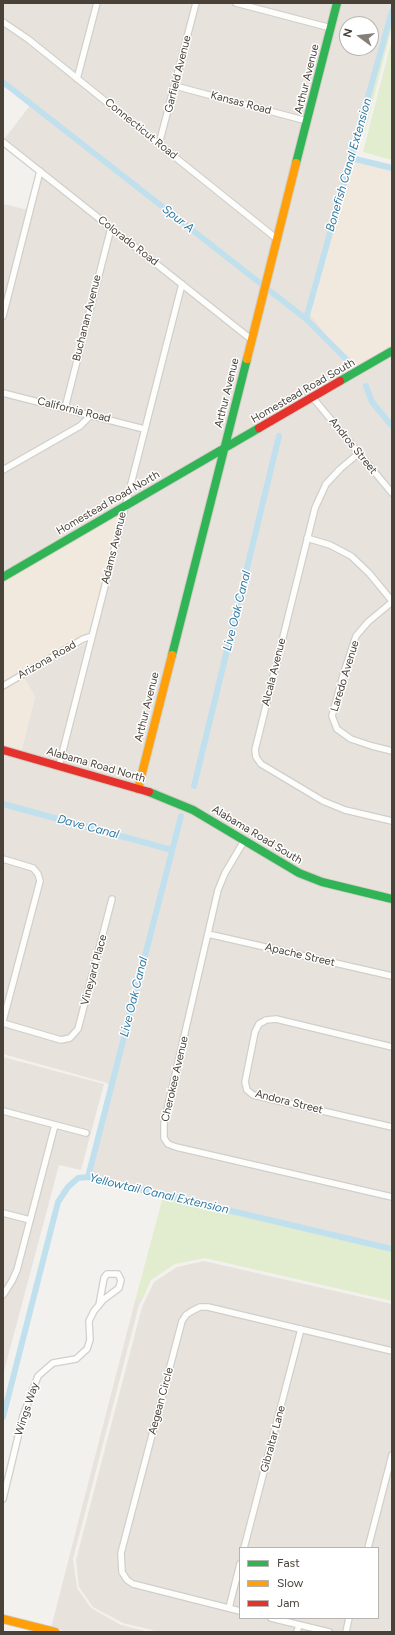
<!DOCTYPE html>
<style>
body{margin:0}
#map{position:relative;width:395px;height:1635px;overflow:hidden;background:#f3f1ed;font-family:Figtree,sans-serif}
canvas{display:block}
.frame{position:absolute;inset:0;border:4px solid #4a4239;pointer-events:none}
.legend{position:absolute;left:239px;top:1547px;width:140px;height:72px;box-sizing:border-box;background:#fff;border:1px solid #b7b3b0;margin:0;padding:5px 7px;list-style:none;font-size:12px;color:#4a4239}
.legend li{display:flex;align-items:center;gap:8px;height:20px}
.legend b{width:20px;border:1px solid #b7b3b0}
.north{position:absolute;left:339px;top:16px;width:40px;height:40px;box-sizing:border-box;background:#fff;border:1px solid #b7b3b0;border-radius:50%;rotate:285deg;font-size:11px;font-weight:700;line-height:16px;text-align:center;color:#4a4239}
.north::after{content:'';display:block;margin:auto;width:14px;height:18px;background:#857f78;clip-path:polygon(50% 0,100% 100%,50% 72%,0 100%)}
</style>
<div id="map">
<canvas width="395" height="1635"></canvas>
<div class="frame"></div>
<ul class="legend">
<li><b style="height:5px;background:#30b455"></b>Fast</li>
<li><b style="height:5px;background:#ff9f0a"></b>Slow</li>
<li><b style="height:5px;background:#e5322d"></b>Jam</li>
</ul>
<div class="north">N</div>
</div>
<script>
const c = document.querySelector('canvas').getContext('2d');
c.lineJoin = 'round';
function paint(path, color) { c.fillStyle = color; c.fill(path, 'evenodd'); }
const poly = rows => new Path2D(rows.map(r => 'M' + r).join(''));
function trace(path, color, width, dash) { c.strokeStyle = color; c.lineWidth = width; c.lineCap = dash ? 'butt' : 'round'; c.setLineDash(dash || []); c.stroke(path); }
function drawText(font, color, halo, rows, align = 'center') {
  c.font = font + ' Figtree,sans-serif'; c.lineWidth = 3; c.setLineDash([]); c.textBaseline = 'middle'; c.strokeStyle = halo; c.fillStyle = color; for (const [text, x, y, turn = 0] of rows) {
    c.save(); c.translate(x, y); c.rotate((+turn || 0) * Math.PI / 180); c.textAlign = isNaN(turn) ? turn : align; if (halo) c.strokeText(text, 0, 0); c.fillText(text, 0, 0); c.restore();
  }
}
paint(poly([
 [3,3,391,3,354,156,309,313,355,370,3,573,3,204,28,210,40,167,5,138,32,103,3,78],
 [347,24,371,24,371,48,347,48],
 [392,355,392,895,323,879,300,870,209,816,21,752,35,697,24,677,95,638,127,509],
 [3,754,148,795,173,804,206,821,297,876,392,902,392,1247,86,1175,109,1086,107,1083,3,1054],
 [3,1057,104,1084,81,1170,59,1165,3,1375],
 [204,1261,392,1304,392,1632,160,1632,123,1623,93,1607,79,1587,76,1560,142,1307,154,1282,177,1267],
 [240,1548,378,1548,378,1618,240,1618],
 [144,1296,139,1305,73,1559,77,1588,91,1608,121,1625,149,1632,68,1632,51,1628,135,1301]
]), '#e7e2dc');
paint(poly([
 [354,156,392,164,392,348,355,370,309,313],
 [124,507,92,636,3,686,3,577],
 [24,677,35,697,21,752,3,747,3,689]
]), '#f2e9de');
paint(poly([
 [391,3,392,27,365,131,360,134],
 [392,39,392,160,363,152],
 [164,1193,392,1247,392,1301,205,1258,175,1264,151,1280,144,1296,135,1301]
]), '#e2eccf');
trace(poly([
 [3,82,306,319,348,361],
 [351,158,392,168],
 [306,319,392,11],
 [366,386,372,402,392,426],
 [194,786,279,436],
 [3,804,172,850],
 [88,1177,181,816],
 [3,1417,58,1202,68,1187,78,1178,88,1177,392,1249]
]), '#c1e0ee', 6);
const street = poly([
 [236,3,331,28],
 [3,22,28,39,277,239],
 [77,79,97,3],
 [175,86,307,121],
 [3,142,252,340],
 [159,144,196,3],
 [3,316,40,171],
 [3,393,144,429],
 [313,398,392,493],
 [65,408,111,228],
 [359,453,340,469,326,484,315,508,255,750,256,757,261,764,323,801,345,810,392,821],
 [3,470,80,426,91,415],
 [307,538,330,545,351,556,369,573,392,601],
 [392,602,368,622,356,636,344,672,332,716,337,729,351,739,372,746,392,751],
 [3,686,83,639,92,636],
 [59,766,182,284],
 [244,841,225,873,218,890,164,1123,164,1138,168,1144,176,1147,392,1197],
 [3,859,33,868,38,874,40,881,3,1021],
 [208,934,392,976],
 [3,1023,61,1040,70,1038,78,1029,112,899],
 [392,1047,276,1019,266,1020,259,1024,255,1032,245,1082,247,1090,253,1095,392,1127],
 [3,1111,86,1133],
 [3,1213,30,1220],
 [3,1295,12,1281,17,1270,55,1125],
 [3,1499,23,1416,38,1376,53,1363,76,1359,87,1349,90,1340,89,1321,94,1311,99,1305,103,1300,119,1288,121,1280,118,1274,107,1274,104,1278,99,1305],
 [244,1548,301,1329],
 [368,1548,392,1455],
 [229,1608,240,1564],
 [240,1611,133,1584,127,1580,122,1572,121,1553,182,1321,186,1315,192,1311,200,1307,208,1307,392,1351],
 [271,1618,329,1632],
 [297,1632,299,1625],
 [346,1632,349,1618]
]);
const fast = poly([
 [296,163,337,3],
 [340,381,392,351],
 [3,577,259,428],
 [172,655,247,359],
 [149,792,193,810,299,873,322,882,392,899]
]);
const slow = poly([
 [247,359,296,163],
 [138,789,172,655],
 [3,1619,55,1632]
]);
const jam = poly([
 [259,428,340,381],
 [3,750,149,792]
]);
trace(street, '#d1cfcb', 8);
trace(fast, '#d2cdc4', 10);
trace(slow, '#d2cdc4', 10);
trace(jam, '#d2cdc4', 10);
trace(street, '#fdfdfc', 5.5);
trace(fast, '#30b455', 8);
trace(slow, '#ff9f0a', 8);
trace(jam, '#e5322d', 8);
drawText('11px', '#4a4239', '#fff', [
 ["Garfield Avenue",178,74,-76],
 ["Arthur Avenue",307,79,-76],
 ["Kansas Road",241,103,15],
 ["Connecticut Road",141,129,39],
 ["Colorado Road",128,241,38],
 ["Buchanan Avenue",87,318,-76],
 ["Homestead Road South",303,391,-30],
 ["Arthur Avenue",227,393,-76],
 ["California Road",74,410,14],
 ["Andros Street",353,446,51],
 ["Homestead Road North",108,503,-30],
 ["Adams Avenue",114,548,-76],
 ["Arizona Road",47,660,-30],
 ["Alcala Avenue",274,672,-76],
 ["Laredo Avenue",345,676,-73],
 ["Arthur Avenue",147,707,-76],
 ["Alabama Road North",96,765,16],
 ["Alabama Road South",257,835,31],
 ["Apache Street",300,955,13],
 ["Vineyard Place",94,970,-75],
 ["Cherokee Avenue",175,1079,-77],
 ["Andora Street",289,1102,14],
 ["Aegean Circle",161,1401,-75],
 ["Wings Way",27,1409,-72],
 ["Gibraltar Lane",273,1439,-75]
]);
drawText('italic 12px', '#307ba4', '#fff', [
 ["Bonefish Canal Extension",349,165,-74],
 ["Spur A",178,219,38],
 ["Live Oak Canal",237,611,-76],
 ["Dave Canal",88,827,15],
 ["Live Oak Canal",134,997,-76],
 ["Yellowtail Canal Extension",159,1194,13]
]);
</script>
